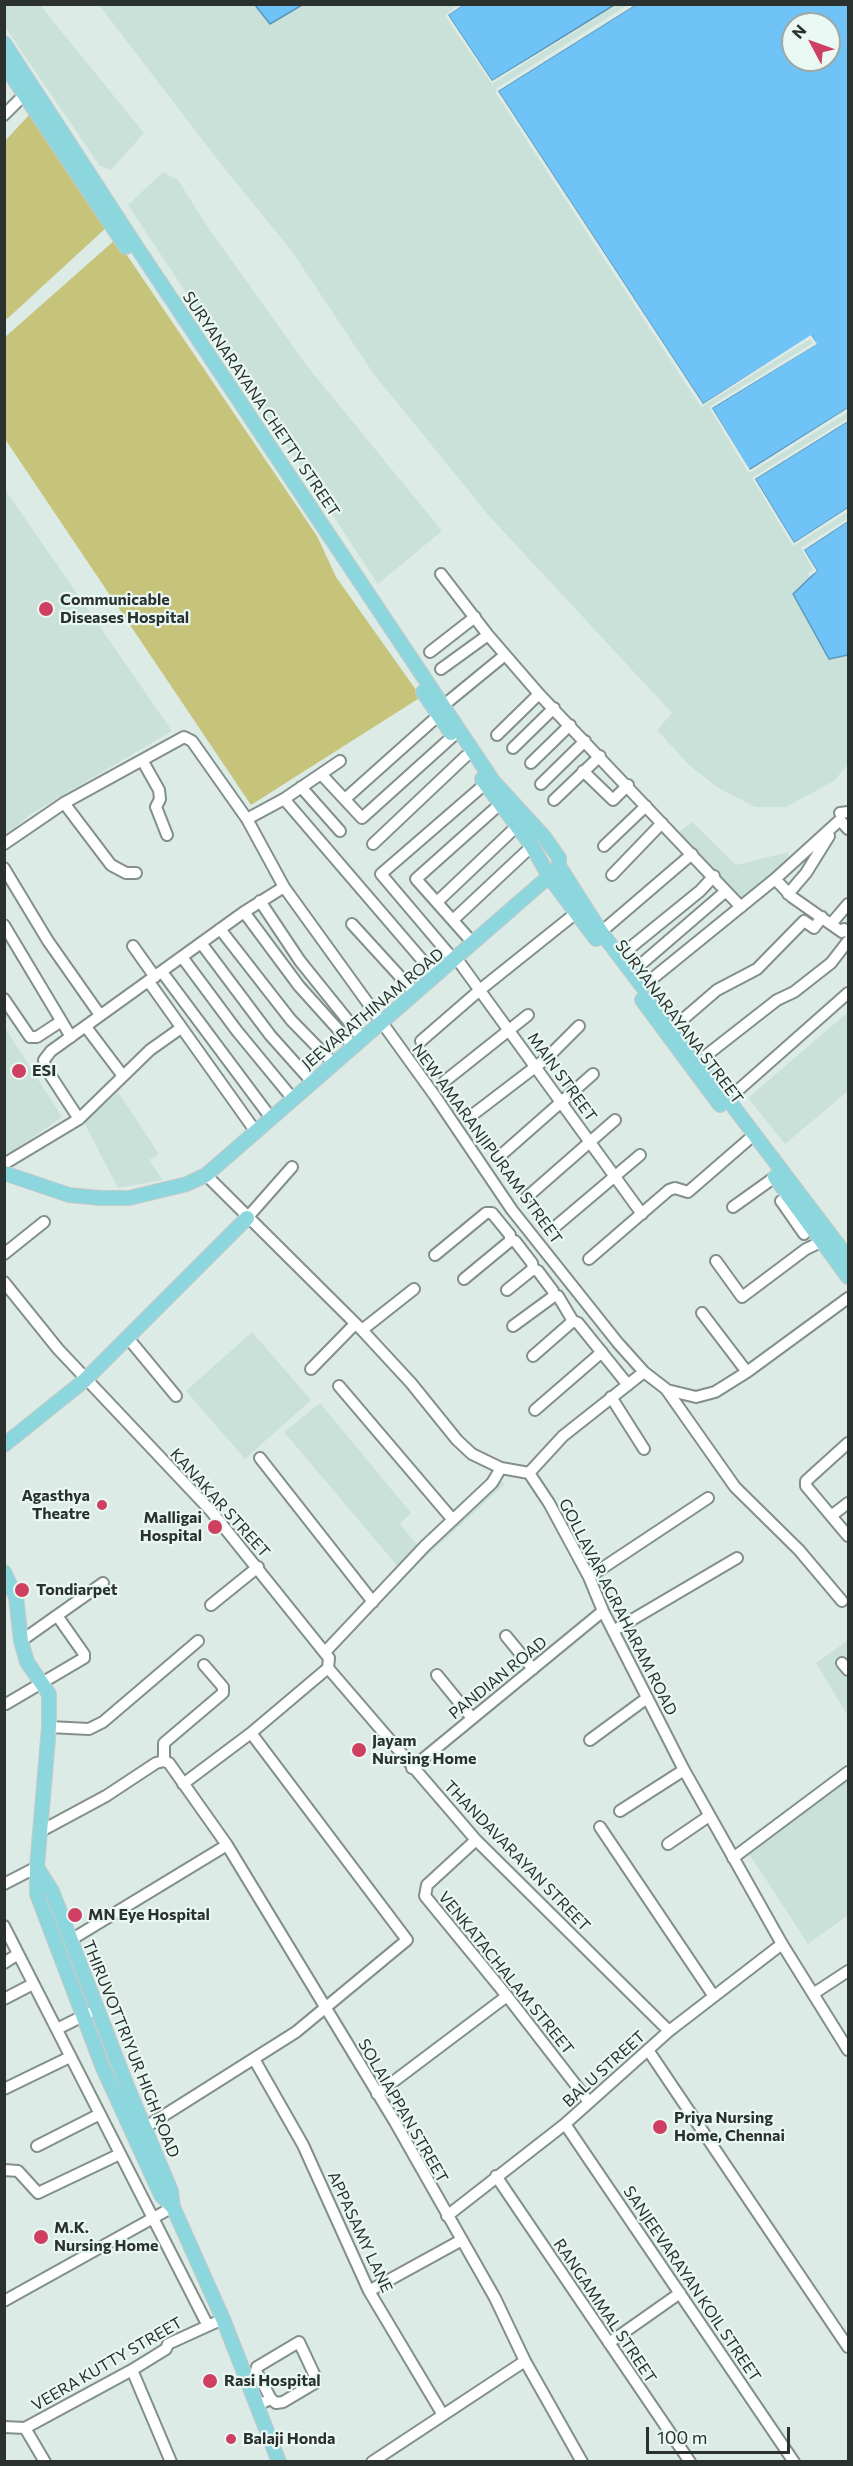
<!DOCTYPE html>
<style>
body{margin:0}
#map{position:relative;width:853px;height:2466px;overflow:hidden;background:#ddebe6;font-family:Commissioner,sans-serif}
canvas{display:block}
.frame{position:absolute;inset:0;border:6px solid #2b312f;pointer-events:none}
.north{position:absolute;left:781px;top:12px;width:60px;height:60px;box-sizing:border-box;background:#eaf8f3;border:2px solid #9ea8a5;border-radius:50%;rotate:311deg;font-size:16px;font-weight:700;line-height:24px;text-align:center;color:#2b312f}
.north::after{content:'';display:block;margin:auto;width:21px;height:27px;background:#cf3f61;clip-path:polygon(50% 0,100% 100%,50% 72%,0 100%)}
.scale{position:absolute;left:646px;top:2427px;width:144px;height:27px;box-sizing:border-box;border:3px solid #2b312f;border-top:0;padding-left:8px;font-size:18px;line-height:21px;white-space:nowrap;color:#2b312f;-webkit-text-stroke:4px #eaf8f3;paint-order:stroke}
</style>
<div id="map">
<canvas width="853" height="2466"></canvas>
<div class="frame"></div>
<div class="north">N</div>
<div class="scale">100 m</div>
</div>
<script>
const c = document.querySelector('canvas').getContext('2d');
c.lineJoin = 'round';
function paint(path, color) { c.fillStyle = color; c.fill(path, 'evenodd'); }
const poly = rows => new Path2D(rows.map(r => 'M' + r).join(''));
function trace(path, color, width, dash) { c.strokeStyle = color; c.lineWidth = width; c.lineCap = dash ? 'butt' : 'round'; c.setLineDash(dash || []); c.stroke(path); }
function drawText(font, color, halo, rows, align = 'center') {
  c.font = font + ' Commissioner,sans-serif'; c.lineWidth = 4.5; c.setLineDash([]); c.textBaseline = 'middle'; c.strokeStyle = halo; c.fillStyle = color; for (const [text, x, y, turn = 0] of rows) {
    c.save(); c.translate(x, y); c.rotate((+turn || 0) * Math.PI / 180); c.textAlign = isNaN(turn) ? turn : align; if (halo) c.strokeText(text, 0, 0); c.fillText(text, 0, 0); c.restore();
  }
}
paint(poly([
 [440,4,463,5,448,15,492,81,614,5,635,5,499,91,811,335,817,344,749,469,848,408,848,421,755,479,794,543,848,508,848,521,804,550,817,571,829,659,848,655,848,764,834,781,786,807,755,807,718,788,689,765,657,730,672,713,490,517,373,373,291,250,224,168,99,5,255,5,270,24,302,5],
 [4,5,40,5,144,133,111,170,100,166,5,27],
 [163,172,178,180,209,229,308,367,442,531,378,584,128,205],
 [4,488,172,731,29,815,5,837],
 [692,822,736,865,789,852,786,861,741,902,678,833],
 [848,1012,848,1091,785,1144,748,1098],
 [4,1026,62,1117,6,1156,4,1155],
 [118,1092,159,1154,149,1160,163,1180,118,1188,84,1122],
 [252,1332,311,1400,245,1459,186,1391],
 [320,1403,411,1513,400,1524,419,1547,492,1473,505,1484,418,1564,335,1651,328,1641,400,1569,284,1432],
 [848,1640,848,1716,816,1663],
 [848,1777,848,1915,808,1944,748,1852]
]), '#cae1d9');
paint(poly([
 [29,115,107,227,7,319,5,316,5,141],
 [116,239,317,536,336,577,421,697,251,805,5,439,4,338]
]), '#c5c47a');
const water = poly([
 [255,5,302,5,270,24,255,5],
 [463,5,614,5,492,81,448,15,463,5],
 [635,5,848,5,848,408,749,470,712,408,816,344,812,336,703,404,498,91,635,5],
 [793,24,829,24,829,60,793,60,793,24],
 [848,421,848,508,794,543,755,479,848,421],
 [848,521,848,655,829,659,793,594,817,571,804,550,848,521]
]);
paint(water, '#70c3f6');
trace(water, '#5b97ba', 1.5);
paint(poly([
 [458,4,463,5,448,15,492,81,617,5,492,84,445,16],
 [629,4,635,5,498,91,703,404,811,335,817,344,712,408,750,470,848,408,848,412,750,473,747,471,709,407,813,343,810,339,701,407,495,92,497,88],
 [848,418,848,421,755,479,794,543,848,508,848,512,793,546,752,478],
 [848,518,848,521,804,550,817,571,810,576,808,573,813,570,801,548]
]), '#ddebe6');
const minor = poly([
 [4,115,25,94],
 [441,574,488,635,539,694,741,907],
 [430,652,475,617],
 [441,669,488,635],
 [444,705,505,655],
 [497,735,539,694],
 [513,748,554,708],
 [142,760,159,790,160,799,156,807,167,835],
 [531,763,570,725],
 [583,771,613,800,628,785],
 [321,774,362,818,453,736],
 [541,784,585,741],
 [301,787,340,831],
 [284,799,435,975],
 [345,799,439,715],
 [554,800,600,756],
 [64,803,111,865,126,873,136,873],
 [840,813,848,812],
 [247,819,284,799,340,761],
 [4,844,64,803,184,737,192,741,247,819,284,887,435,1096,512,1210,618,1343,644,1372,666,1389,735,1487,799,1550,842,1601],
 [373,844,466,756],
 [604,846,646,806],
 [4,868,48,941,100,1015],
 [612,875,662,823],
 [775,879,792,897,842,932,844,929,848,932],
 [788,894,806,873,829,836],
 [260,901,300,961,362,1038],
 [437,902,516,827],
 [244,912,299,986,353,1046],
 [453,920,532,846],
 [352,924,415,993],
 [831,924,848,904],
 [4,925,71,1037],
 [220,929,291,1020,333,1063],
 [601,932,692,854],
 [472,942,416,879,499,805],
 [201,943,270,1035,312,1082],
 [133,946,155,977],
 [620,956,700,891,714,876],
 [182,957,237,1031,293,1099],
 [453,959,381,874,485,784],
 [457,959,642,1214],
 [162,972,271,1118],
 [632,972,726,891],
 [149,982,256,1132],
 [642,987,775,879,840,820,848,829],
 [4,999,30,1037,37,1037,60,1022],
 [86,1027,123,1076],
 [674,1027,717,990,757,969,804,921,814,928,822,917],
 [421,1041,481,989,576,913],
 [699,1061,777,1000,794,992,831,963,848,941],
 [445,1081,528,1015],
 [727,1100,848,993],
 [471,1116,547,1058,579,1026],
 [79,1119,45,1067,44,1060,51,1051,244,912,284,887],
 [500,1156,593,1074],
 [4,1164,79,1119,150,1050,181,1028],
 [206,1175,362,1330,411,1383,457,1440,472,1454,501,1468,529,1473,549,1503,589,1577,603,1611,684,1770,782,1944,848,2050],
 [527,1197,615,1120],
 [789,1197,781,1201,804,1234],
 [733,1207,775,1177],
 [247,1218,292,1167],
 [556,1226,640,1155],
 [4,1254,44,1222],
 [435,1255,486,1213,492,1213,510,1235,510,1241,515,1241,532,1263,533,1269,538,1271,553,1291,554,1296,558,1296,573,1321,578,1323,628,1385],
 [589,1259,669,1190,675,1188,688,1192,748,1140],
 [716,1261,742,1297,806,1249,821,1242],
 [464,1279,510,1241],
 [4,1282,58,1349,211,1511,329,1658,328,1668,251,1733,183,1784],
 [507,1290,533,1269],
 [702,1313,747,1372],
 [513,1326,554,1296],
 [362,1330,414,1289],
 [128,1338,176,1396],
 [533,1356,573,1321],
 [311,1369,355,1324],
 [339,1386,453,1520],
 [667,1390,696,1397,715,1392,747,1372,848,1298],
 [611,1397,644,1449],
 [535,1410,602,1352],
 [848,1443,806,1481,806,1486,848,1536],
 [260,1458,373,1602],
 [529,1473,563,1436,644,1372],
 [831,1516,848,1503],
 [589,1577,708,1498],
 [211,1605,258,1567],
 [613,1631,737,1558],
 [506,1636,533,1669],
 [21,1641,103,1583],
 [326,1651,425,1546,492,1483,501,1468],
 [842,1663,848,1670],
 [328,1668,476,1840,669,2031],
 [437,1675,472,1718],
 [6,1704,84,1658,84,1654,58,1617],
 [49,1727,89,1729,103,1722,198,1641],
 [590,1740,647,1698],
 [164,1761,164,1743,223,1693,223,1687,204,1665],
 [412,1768,603,1611],
 [620,1811,684,1770],
 [600,1827,713,1995],
 [41,1831,106,1796,156,1763,164,1761,169,1763,227,1845,395,2122,495,2298,525,2361,582,2462],
 [476,1840,427,1885,425,1896,507,1996,589,2102],
 [668,1844,709,1816],
 [733,1858,848,1772],
 [4,1884,37,1867],
 [4,1926,207,2324],
 [69,1941,227,1845],
 [4,1963,18,1954],
 [813,1994,848,1971],
 [4,1999,33,1984],
 [57,2029,89,2013],
 [648,2050,848,2347],
 [254,2059,303,2145,369,2291,443,2415],
 [4,2089,70,2057],
 [377,2094,507,1996],
 [565,2124,794,2462],
 [144,2128,296,2032,407,1940,251,1733],
 [37,2146,100,2114],
 [4,2170,18,2171,38,2193,120,2154],
 [496,2176,690,2462],
 [447,2216,565,2124,669,2031,782,1944],
 [369,2291,460,2241],
 [4,2301,173,2207],
 [609,2343,680,2293],
 [132,2370,171,2462],
 [257,2405,271,2399,256,2371,257,2367,299,2342,315,2376,315,2383,283,2402,276,2403,271,2399],
 [4,2427,25,2428,132,2370,166,2349,168,2344,223,2319],
 [25,2428,45,2462],
 [372,2462,525,2361]
]);
const major = poly([
 [4,43,138,249,493,781,545,838,559,858,559,866,601,932,848,1258],
 [4,64,126,247],
 [423,692,451,733],
 [482,779,532,846,550,878,596,939],
 [642,1000,720,1105],
 [4,1173,69,1195,100,1198,129,1198,187,1184,206,1175,554,872],
 [775,1177,848,1277],
 [4,1445,85,1380,247,1218],
 [4,1572,16,1597,21,1641,27,1662,49,1694,49,1727,37,1867,37,1894,103,2068,161,2195,173,2207],
 [38,1869,52,1891,127,2086,171,2191,173,2207,223,2319,279,2462]
]);
trace(minor, '#828f8a', 14);
trace(major, '#c8c9c9', 16);
trace(minor, '#fff', 10);
trace(major, '#8cd6dd', 14);
for (const [x, y, r, color] of [
 [46,609,8,"#cf3f61"],
 [19,1071,8,"#cf3f61"],
 [102,1505,6,"#cf3f61"],
 [215,1527,8,"#cf3f61"],
 [22,1590,8,"#cf3f61"],
 [359,1750,8,"#cf3f61"],
 [75,1915,8,"#cf3f61"],
 [660,2127,8,"#cf3f61"],
 [41,2237,8,"#cf3f61"],
 [210,2381,8,"#cf3f61"],
 [231,2439,6,"#cf3f61"]
]) { const dot = new Path2D(); dot.arc(x, y, r, 0, 2 * Math.PI); c.fillStyle = color; c.fill(dot); trace(dot, '#eaf8f3', 2); }
drawText('16px', '#2b312f', '#eaf8f3', [
 ["SURYANARAYANA CHETTY STREET",261,404,56],
 ["JEEVARATHINAM ROAD",373,1009,-40],
 ["SURYANARAYANA STREET",679,1022,53],
 ["MAIN STREET",562,1077,54],
 ["NEW AMARANJIPURAM STREET",487,1144,54],
 ["KANAKAR STREET",220,1503,48],
 ["GOLLAVAR AGRAHARAM ROAD",618,1607,63],
 ["PANDIAN ROAD",498,1678,-39],
 ["THANDAVARAYAN STREET",517,1856,46],
 ["VENKATACHALAM STREET",506,1973,51],
 ["THIRUVOTTRIYUR HIGH ROAD",131,2049,68],
 ["BALU STREET",604,2069,-42],
 ["SOLAIAPPAN STREET",403,2111,60],
 ["APPASAMY LANE",360,2232,65],
 ["SANJEEVARAYAN KOIL STREET",692,2284,56],
 ["RANGAMMAL STREET",605,2311,56],
 ["VEERA KUTTY STREET",107,2364,-30]
]);
drawText('bold 16px', '#2b312f', '#eaf8f3', [
 ["Communicable",60,600],
 ["Diseases Hospital",60,618],
 ["ESI",32,1071],
 ["Agasthya",90,1496,"right"],
 ["Theatre",90,1514,"right"],
 ["Malligai",202,1518,"right"],
 ["Hospital",202,1536,"right"],
 ["Tondiarpet",36,1590],
 ["Jayam",372,1741],
 ["Nursing Home",372,1759],
 ["MN Eye Hospital",88,1915],
 ["Priya Nursing",674,2118],
 ["Home, Chennai",674,2136],
 ["M.K.",54,2228],
 ["Nursing Home",54,2246],
 ["Rasi Hospital",224,2381],
 ["Balaji Honda",243,2439]
], 'left');
</script>
